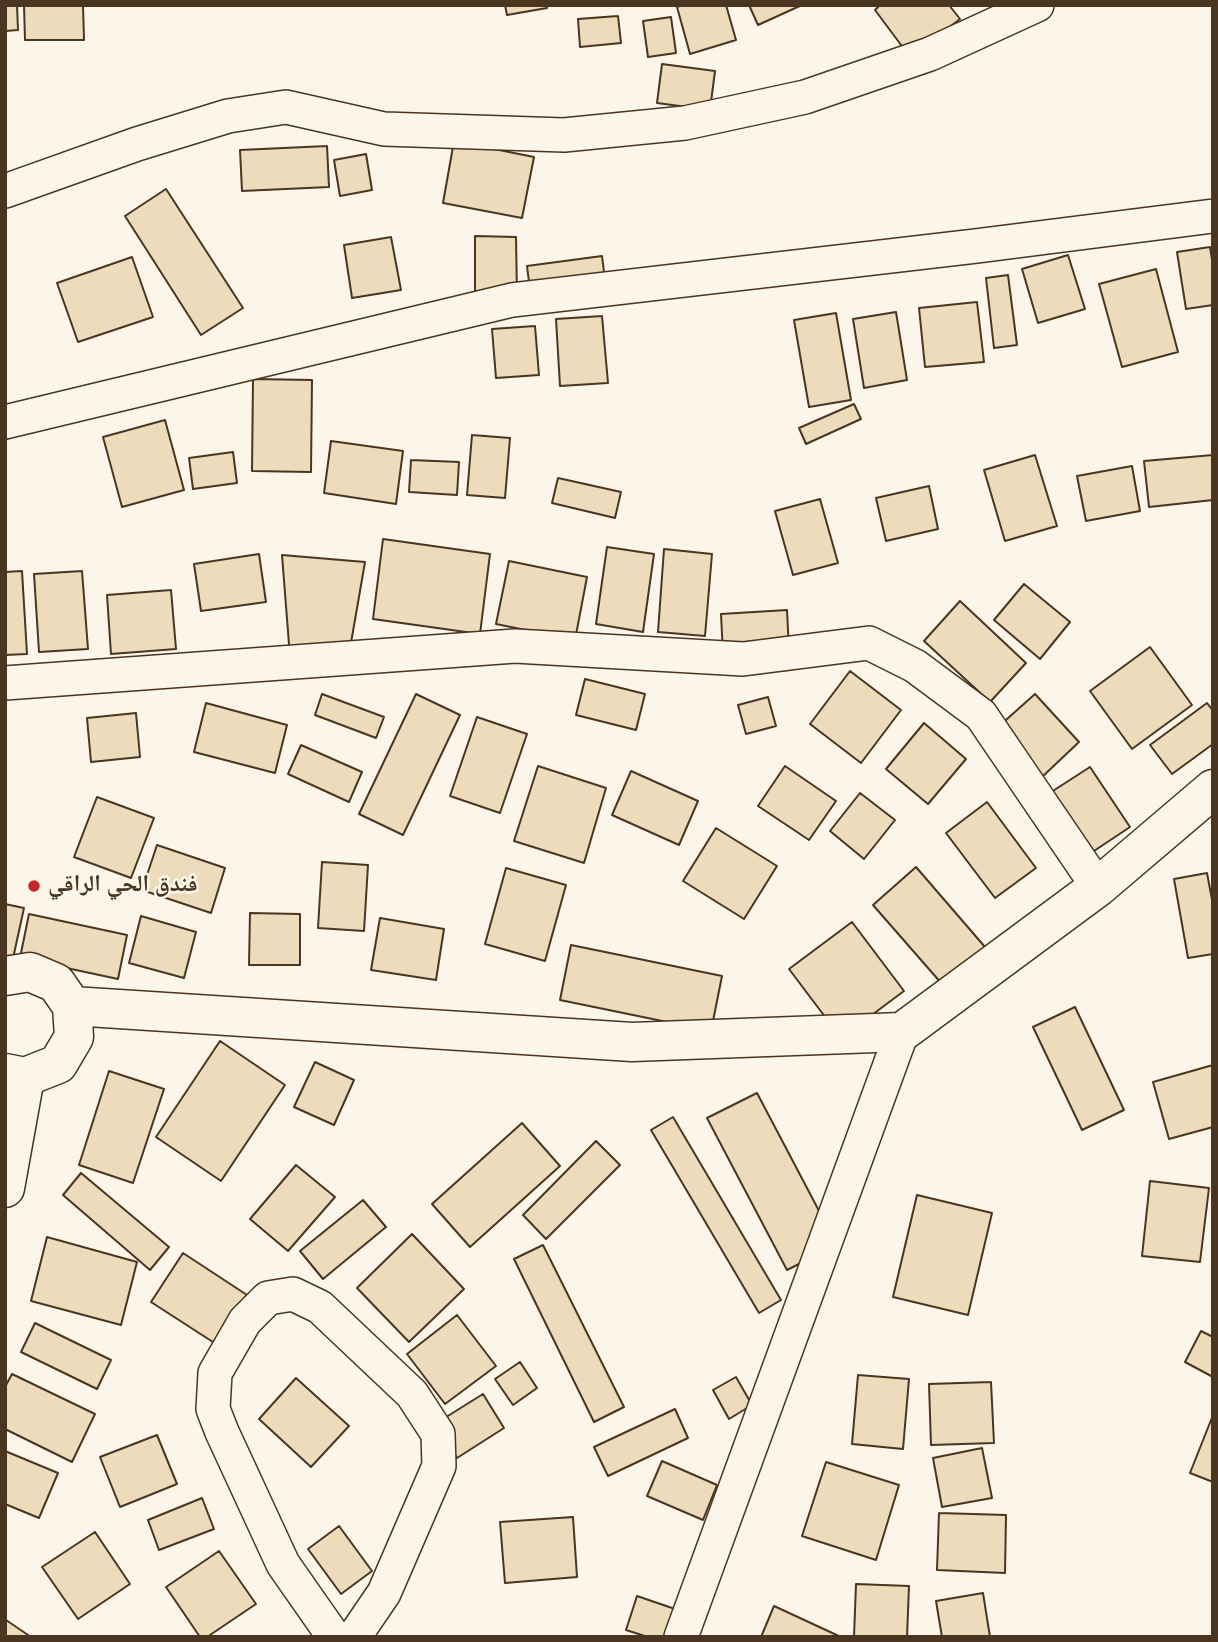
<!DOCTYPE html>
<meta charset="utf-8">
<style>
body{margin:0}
#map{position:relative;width:1218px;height:1642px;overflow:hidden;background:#fbf6e9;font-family:Overpass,sans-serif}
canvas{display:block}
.frame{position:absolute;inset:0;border:7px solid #4a3520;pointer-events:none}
</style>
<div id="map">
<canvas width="1218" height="1642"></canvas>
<div class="frame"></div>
</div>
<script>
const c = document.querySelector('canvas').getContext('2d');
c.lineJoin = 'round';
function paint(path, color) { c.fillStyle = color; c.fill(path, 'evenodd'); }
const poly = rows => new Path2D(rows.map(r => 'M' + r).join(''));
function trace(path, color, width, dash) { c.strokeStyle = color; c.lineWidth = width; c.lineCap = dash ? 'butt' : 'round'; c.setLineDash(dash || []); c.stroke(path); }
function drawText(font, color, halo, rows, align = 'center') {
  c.font = font + ' Overpass,"Noto Naskh Arabic",sans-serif'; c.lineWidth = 5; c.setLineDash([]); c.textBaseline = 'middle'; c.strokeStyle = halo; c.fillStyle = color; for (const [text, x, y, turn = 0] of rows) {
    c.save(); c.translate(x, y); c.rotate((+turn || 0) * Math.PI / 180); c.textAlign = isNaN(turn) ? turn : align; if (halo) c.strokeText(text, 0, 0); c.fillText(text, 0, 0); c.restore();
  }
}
const building = poly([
 [5,5,17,5,18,30,5,31,5,5],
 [24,5,83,5,84,40,25,40,24,5],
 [505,5,547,5,547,8,507,15,505,5],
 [683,5,726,5,736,40,690,54,677,7,683,5],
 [749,5,802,5,758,25,749,5],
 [880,5,949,5,960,19,910,57,875,10,880,5],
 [618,16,621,43,580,47,578,19,618,16],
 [671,17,676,53,648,57,643,21,671,17],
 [662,64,715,71,710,110,657,103,662,64],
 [454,141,534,157,522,218,443,203,454,141],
 [327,146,329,187,242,191,240,150,327,146],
 [366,154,372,190,340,196,334,160,366,154],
 [166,189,243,308,201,335,125,216,166,189],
 [475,236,516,237,517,295,475,295,475,236],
 [391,237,401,290,352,298,344,245,391,237],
 [1210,247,1213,266,1213,305,1186,309,1177,252,1210,247],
 [1068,255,1085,309,1038,323,1022,269,1068,255],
 [602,256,606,288,531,298,527,266,602,256],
 [132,257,153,317,78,342,57,283,132,257],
 [1156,269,1178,352,1122,367,1099,284,1156,269],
 [1008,275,1017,345,994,348,986,278,1008,275],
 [977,302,984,362,925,367,919,308,977,302],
 [896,312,907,380,864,388,853,319,896,312],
 [836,313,851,400,809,407,794,320,836,313],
 [602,316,608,383,560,386,556,319,602,316],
 [535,326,539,375,496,378,492,329,535,326],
 [253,379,312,380,311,472,252,471,253,379],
 [854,404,861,419,806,444,799,428,854,404],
 [165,420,184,490,122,507,103,437,165,420],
 [472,435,510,438,505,498,467,495,472,435],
 [331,441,403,451,396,504,324,493,331,441],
 [233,452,237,483,193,489,189,458,233,452],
 [1035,455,1057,526,1005,541,984,470,1035,455],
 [1213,455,1213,500,1149,507,1144,461,1213,455],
 [411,460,459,462,457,495,409,492,411,460],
 [1132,466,1140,511,1086,521,1077,476,1132,466],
 [558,478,621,492,615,518,552,503,558,478],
 [929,486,938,529,886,541,876,498,929,486],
 [820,499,838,563,793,575,775,511,820,499],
 [383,539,490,554,480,634,373,619,383,539],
 [607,547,654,554,643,632,596,624,607,547],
 [664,549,712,554,705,636,658,632,664,549],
 [259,554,266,602,201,611,194,564,259,554],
 [282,555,365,562,347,666,291,670,282,555],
 [509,561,587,577,575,640,496,624,509,561],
 [22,571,27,654,5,655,5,572,22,571],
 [82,571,88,649,39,652,34,574,82,571],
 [1024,584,1070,622,1040,659,994,620,1024,584],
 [171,590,176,649,111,654,107,595,171,590],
 [960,601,1026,663,990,702,924,641,960,601],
 [787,610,790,670,724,674,721,614,787,610],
 [1150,647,1192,705,1132,749,1090,691,1150,647],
 [850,671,901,710,861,763,810,724,850,671],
 [585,679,645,694,636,730,576,715,585,679],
 [322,694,384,717,376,738,315,715,322,694],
 [416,694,460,715,403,835,359,814,416,694],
 [1035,694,1079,742,1042,777,997,728,1035,694],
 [768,697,776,726,746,734,738,705,768,697],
 [206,703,287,725,275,773,194,752,206,703],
 [1207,703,1213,711,1213,744,1172,774,1150,745,1207,703],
 [136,713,140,757,91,762,87,718,136,713],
 [477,717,527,734,500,813,450,796,477,717],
 [924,723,966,759,928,804,886,769,924,723],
 [301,745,362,772,349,802,288,774,301,745],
 [538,766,606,788,584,863,514,841,538,766],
 [785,766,836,801,809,840,758,806,785,766],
 [1090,767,1130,827,1082,859,1042,798,1090,767],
 [631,771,698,801,679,845,612,815,631,771],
 [860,793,895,820,864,859,830,831,860,793],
 [97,797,154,818,131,878,74,857,97,797],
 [987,802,1036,868,995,898,946,833,987,802],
 [716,828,777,866,744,919,683,881,716,828],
 [157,845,225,868,211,913,142,890,157,845],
 [322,862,368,865,364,931,318,928,322,862],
 [916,867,985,947,942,984,873,905,916,867],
 [506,868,566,885,545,961,485,944,506,868],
 [1207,873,1213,905,1213,954,1188,958,1174,879,1207,873],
 [5,904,24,908,12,963,5,961,5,904],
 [250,913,300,914,300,965,249,965,250,913],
 [29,914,127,935,118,979,20,958,29,914],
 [141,916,196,932,184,978,129,963,141,916],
 [380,918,444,929,436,980,371,970,380,918],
 [852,922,904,991,841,1038,789,969,852,922],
 [571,945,722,976,711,1031,560,1000,571,945],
 [1075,1007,1124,1110,1082,1130,1033,1027,1075,1007],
 [220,1041,285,1085,221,1181,156,1137,220,1041],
 [315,1062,354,1080,334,1125,294,1107,315,1062],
 [1213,1065,1213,1127,1169,1139,1153,1082,1213,1065],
 [109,1071,164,1089,133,1183,79,1165,109,1071],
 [757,1093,837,1245,787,1270,707,1118,757,1093],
 [673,1117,781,1300,759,1313,651,1130,673,1117],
 [522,1123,560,1166,470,1247,432,1204,522,1123],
 [596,1141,620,1165,546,1239,523,1215,596,1141],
 [296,1165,335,1197,288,1251,250,1219,296,1165],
 [81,1173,169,1247,150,1270,63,1195,81,1173],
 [1150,1181,1209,1188,1200,1262,1142,1256,1150,1181],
 [917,1195,992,1213,968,1315,893,1297,917,1195],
 [363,1200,386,1227,323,1279,300,1251,363,1200],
 [412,1234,464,1289,409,1342,357,1288,412,1234],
 [47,1237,137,1262,121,1325,31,1301,47,1237],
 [543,1245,624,1407,594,1422,514,1259,543,1245],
 [183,1253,247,1295,216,1344,151,1302,183,1253],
 [457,1315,496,1366,445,1404,407,1354,457,1315],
 [35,1323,111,1360,97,1389,21,1352,35,1323],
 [1201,1331,1213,1337,1213,1377,1185,1362,1201,1331],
 [520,1362,537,1388,513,1405,495,1379,520,1362],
 [12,1374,95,1414,72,1462,5,1429,5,1387,12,1374],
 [858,1375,909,1379,903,1449,852,1444,858,1375],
 [736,1377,752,1405,729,1419,713,1390,736,1377],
 [296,1378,349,1426,311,1467,259,1419,296,1378],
 [991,1382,994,1443,931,1445,929,1384,991,1382],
 [483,1394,504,1428,457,1458,435,1424,483,1394],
 [675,1409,688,1438,608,1476,594,1447,675,1409],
 [1213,1415,1213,1482,1190,1473,1213,1415],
 [157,1435,177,1484,120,1507,100,1457,157,1435],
 [982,1448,992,1498,942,1507,933,1458,982,1448],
 [5,1451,58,1473,39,1518,5,1504,5,1451],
 [662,1461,717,1485,703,1520,647,1496,662,1461],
 [826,1462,899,1485,876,1560,802,1536,826,1462],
 [202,1498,214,1529,159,1550,148,1520,202,1498],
 [939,1513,1006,1515,1005,1573,937,1570,939,1513],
 [573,1517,577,1577,505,1583,500,1522,573,1517],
 [339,1526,372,1571,341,1594,308,1549,339,1526],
 [95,1532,130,1584,78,1619,42,1567,95,1532],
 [219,1551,256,1604,207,1637,200,1637,166,1587,219,1551],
 [856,1584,909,1586,907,1637,854,1637,856,1584],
 [983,1593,990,1637,942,1637,936,1601,983,1593],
 [637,1596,675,1609,666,1637,648,1637,626,1630,637,1596],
 [774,1606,841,1637,761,1637,774,1606],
 [6,1620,31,1637,5,1637,6,1620]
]);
paint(building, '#ecdcbc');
trace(building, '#4a3520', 2);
const minor = poly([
 [5,191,137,144,228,116,286,107,384,129,564,135,685,123,805,97,930,54,1037,5],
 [5,422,512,300,976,246,1213,216],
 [5,683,515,646,743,659,869,643,915,666,981,715,1098,887],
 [334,1637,283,1564,222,1432,213,1409,215,1373,245,1321,268,1298,293,1294,320,1307,412,1394,438,1434,439,1466,384,1593,354,1637],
 [681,1637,902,1032]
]);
const major = poly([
 [5,976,30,972,56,983,72,1006,74,1037,58,1064,25,1077,5,1073],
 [72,1006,632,1042,902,1032,1098,887,1213,789],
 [5,1188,25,1077]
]);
trace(minor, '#4a3520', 36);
trace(major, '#4a3520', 41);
trace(minor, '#fbf6e9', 33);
trace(major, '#fbf6e9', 38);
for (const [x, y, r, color] of [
 [34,886,7,"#c62828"]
]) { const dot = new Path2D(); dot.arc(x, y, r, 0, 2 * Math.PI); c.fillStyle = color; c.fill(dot); trace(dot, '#fbf6e9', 2.5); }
drawText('bold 23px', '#4a3520', '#fbf6e9', [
 ["فندق الحي الراقي",48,886]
], 'left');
</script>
